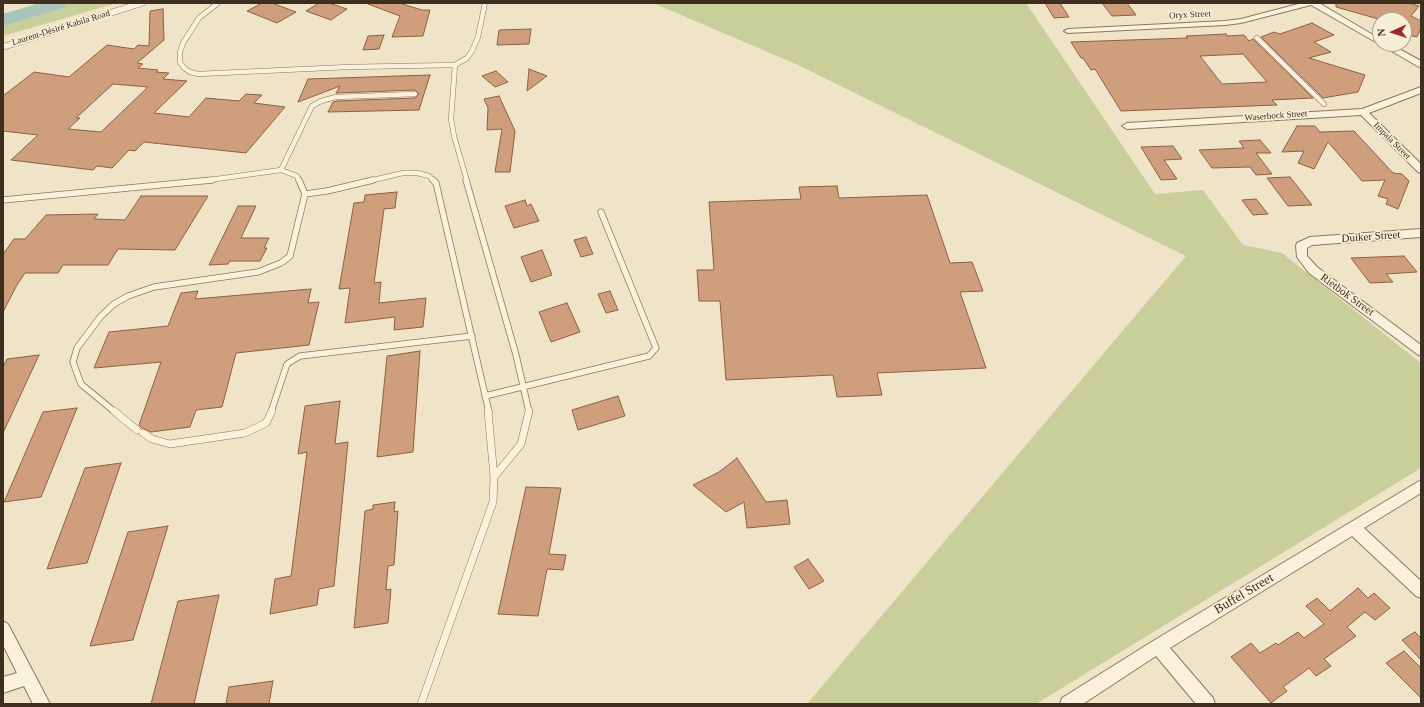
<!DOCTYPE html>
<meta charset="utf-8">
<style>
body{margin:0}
#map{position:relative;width:1424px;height:707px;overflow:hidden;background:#f0e4c8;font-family:Georgia,serif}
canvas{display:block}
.frame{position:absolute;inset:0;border:4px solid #3d2e20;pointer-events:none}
.north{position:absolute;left:1372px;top:12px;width:40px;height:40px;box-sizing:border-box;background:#f7eed8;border:1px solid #ada18e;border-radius:50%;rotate:267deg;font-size:11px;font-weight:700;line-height:16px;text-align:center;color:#3d2e20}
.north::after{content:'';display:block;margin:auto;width:14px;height:18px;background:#9e2a2b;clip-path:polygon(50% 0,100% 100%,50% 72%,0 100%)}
</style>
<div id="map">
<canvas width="1424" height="707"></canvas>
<div class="frame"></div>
<div class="north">N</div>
</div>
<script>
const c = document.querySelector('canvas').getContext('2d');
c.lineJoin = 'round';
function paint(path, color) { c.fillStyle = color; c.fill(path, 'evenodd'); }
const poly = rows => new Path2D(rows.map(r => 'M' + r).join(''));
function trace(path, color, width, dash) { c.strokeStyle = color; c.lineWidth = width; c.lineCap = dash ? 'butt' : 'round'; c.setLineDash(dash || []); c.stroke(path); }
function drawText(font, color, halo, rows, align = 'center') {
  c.font = font + ' Georgia,serif'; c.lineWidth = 3.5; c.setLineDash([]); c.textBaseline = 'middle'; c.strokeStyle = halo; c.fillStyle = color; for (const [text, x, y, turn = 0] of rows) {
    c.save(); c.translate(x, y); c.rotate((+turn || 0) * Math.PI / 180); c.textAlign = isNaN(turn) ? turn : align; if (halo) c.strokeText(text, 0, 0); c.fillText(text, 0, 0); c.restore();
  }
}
paint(poly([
 [42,3,117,3,3,36,3,14],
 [653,3,1026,3,1155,194,1203,190,1243,245,1282,253,1421,363,1421,468,1036,704,807,704,1186,256,798,65]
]), '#c9cf9b');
paint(poly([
 [40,3,68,3,65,7,3,26,3,14,40,3]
]), '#a9c4bc');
const building = poly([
 [262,3,272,3,296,12,277,23,247,11,262,3],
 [319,3,329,3,347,9,331,20,306,11,319,3],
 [368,3,399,3,422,10,430,10,423,36,392,37,400,16,368,4,368,3],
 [1045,3,1060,3,1069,17,1054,18,1045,3],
 [1102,3,1127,3,1136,15,1112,16,1102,3],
 [1336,3,1409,3,1419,6,1411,16,1421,21,1421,28,1417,37,1404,34,1404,20,1384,14,1382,20,1336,7,1336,3],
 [163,9,164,40,137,63,143,64,138,68,158,70,156,72,169,73,163,79,187,81,154,113,189,117,206,98,239,101,246,94,262,95,254,103,285,107,246,153,144,142,135,151,129,150,112,168,97,166,93,170,11,160,38,135,3,131,3,96,34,72,69,77,107,45,134,49,138,45,149,46,150,11,163,9],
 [113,84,148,87,101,132,68,129,80,118,76,118,113,84],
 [1312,23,1334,35,1314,42,1331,52,1309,58,1365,75,1358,92,1323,98,1261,37,1274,32,1280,34,1312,23],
 [531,29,529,44,497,45,499,30,531,29],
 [1226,34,1227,36,1244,35,1249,41,1253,39,1313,98,1272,100,1277,105,1121,111,1095,69,1091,70,1083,58,1081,58,1071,42,1188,38,1186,36,1226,34],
 [1243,54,1267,82,1222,84,1200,56,1243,54],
 [384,35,379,49,363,50,368,36,384,35],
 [529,69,547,76,527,91,529,69],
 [496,71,508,82,495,87,482,76,496,71],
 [430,75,419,110,328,112,333,102,337,101,415,98,419,94,415,90,336,93,340,86,298,102,308,79,430,75],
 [499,96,515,131,510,172,495,172,502,129,487,130,488,108,484,99,499,96],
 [1297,126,1315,126,1320,132,1354,131,1393,173,1402,174,1409,181,1398,209,1386,204,1388,199,1378,196,1385,180,1362,181,1328,142,1314,169,1298,163,1304,151,1282,152,1297,126],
 [1260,140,1271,153,1256,153,1272,174,1256,175,1250,167,1212,168,1199,150,1244,148,1239,141,1260,140],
 [1173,146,1182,159,1164,160,1177,179,1161,180,1141,147,1173,146],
 [1290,177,1312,205,1288,206,1267,178,1290,177],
 [837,186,839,198,927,195,950,263,972,262,983,291,960,292,986,368,877,373,882,395,837,397,833,375,726,380,720,301,699,301,697,270,714,270,709,202,801,199,799,187,837,186],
 [397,192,395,208,384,209,374,283,381,282,379,303,426,298,423,327,394,330,395,317,345,323,350,288,339,289,354,203,364,202,365,195,397,192],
 [141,196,208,196,175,250,118,249,108,265,63,265,58,273,25,273,17,285,3,312,3,254,14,239,25,239,46,215,98,214,94,219,125,220,141,196],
 [1256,199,1268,214,1253,215,1242,200,1256,199],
 [525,200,527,206,531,204,539,221,514,228,505,206,525,200],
 [238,206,256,206,241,238,269,238,264,248,267,248,260,261,230,261,228,264,209,265,238,206],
 [586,237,593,254,581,257,574,240,586,237],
 [542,250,552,275,531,282,521,257,542,250],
 [1404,256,1417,272,1386,274,1393,282,1370,283,1351,258,1404,256],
 [311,289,308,303,319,302,309,345,236,353,222,407,196,410,190,427,151,432,142,428,139,425,161,362,94,368,109,332,168,326,181,293,198,291,195,299,311,289],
 [610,291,618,310,606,313,598,294,610,291],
 [567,303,580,332,551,342,539,312,567,303],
 [420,351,413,452,377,457,387,356,420,351],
 [39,355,3,433,3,367,7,359,39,355],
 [618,396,625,416,578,430,572,410,618,396],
 [340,401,335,444,348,442,334,586,319,589,317,605,270,614,275,579,291,576,307,452,298,454,305,406,340,401],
 [77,408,41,497,4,502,43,412,77,408],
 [737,458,766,502,787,500,790,524,747,528,744,502,726,512,693,485,719,472,737,458],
 [121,463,87,563,47,569,85,468,121,463],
 [526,487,561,488,549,554,566,555,563,570,547,569,538,616,498,614,526,487],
 [395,502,394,512,398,511,394,565,388,566,386,590,391,589,388,623,354,628,365,511,373,509,373,505,395,502],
 [168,526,133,640,90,646,128,532,168,526],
 [808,559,824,581,809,589,794,567,808,559],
 [1358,588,1368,598,1374,593,1390,608,1375,620,1365,612,1347,627,1356,636,1324,659,1331,666,1316,676,1309,668,1283,687,1287,691,1271,703,1231,657,1251,643,1260,653,1276,643,1278,645,1298,632,1304,638,1324,624,1306,606,1317,598,1330,611,1358,588],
 [219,595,194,704,151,704,178,601,219,595],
 [1415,632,1421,638,1421,660,1402,640,1415,632],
 [1404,651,1421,668,1421,698,1386,663,1404,651],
 [273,681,269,704,226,704,229,687,273,681]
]);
paint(building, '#cf9f7d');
trace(building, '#8d5f41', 1);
const serviceFar2 = poly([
 [218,3,199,18,183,43,180,52,180,62,184,68,190,72,198,74,348,67,455,65,467,58,472,51,478,37,485,3],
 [1257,38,1324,104],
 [455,65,451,119,454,136,467,181],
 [281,170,312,106,321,101,336,97,415,94],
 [202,181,281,170,297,176,299,181],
 [369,181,403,173,417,173,429,176,434,181]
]);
const serviceFar1 = poly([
 [299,180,305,194,327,191,373,180],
 [433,180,436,183,489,412],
 [466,180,516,355,529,412],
 [3,200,212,180],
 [485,396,649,356,656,348,601,212],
 [115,412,81,384,73,362,77,348,101,316,114,304,128,296,154,287,258,272,281,263,290,256,305,194],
 [271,412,287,364,300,356,472,336]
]);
const service = poly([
 [114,411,137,430],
 [143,433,152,439,170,444,245,433,266,423,272,411],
 [494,477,521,444,529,411],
 [421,704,493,502,494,477,488,411]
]);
const minor = poly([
 [1302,3,1319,3,1380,39,1380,44,1390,44,1421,61,1421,68,1311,5,1241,23,1225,25,1068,33,1064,31,1068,29,1225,21,1241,19,1302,3],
 [1421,87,1421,93,1369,113,1421,164,1421,173,1418,172,1361,115,1127,129,1122,126,1127,123,1362,109,1421,87],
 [1421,229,1421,237,1312,245,1307,248,1307,256,1317,267,1421,345,1421,356,1417,354,1309,273,1297,257,1296,246,1297,243,1310,237,1421,229],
 [1421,480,1421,493,1364,528,1421,581,1421,598,1416,596,1352,536,1170,648,1213,698,1215,704,1196,704,1156,656,1083,704,1060,704,1062,698,1153,641,1421,480],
 [3,621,8,624,50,704,33,704,24,686,3,693,3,677,17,673,3,645,3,621]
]);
const tertiary = poly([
 [132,3,147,3,145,5,3,50,3,44,132,3]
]);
trace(serviceFar2, '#8d765c', 5.5);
trace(serviceFar1, '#8d765c', 7);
trace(service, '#8d765c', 8);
trace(minor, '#8d765c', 2);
trace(tertiary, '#8d765c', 1);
trace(serviceFar2, '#faf1dc', 4.5);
trace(serviceFar1, '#faf1dc', 5.5);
trace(service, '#faf1dc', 7);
paint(minor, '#faf1dc');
paint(tertiary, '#faf1dc');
drawText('9px', '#3d2e20', '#f7eed8', [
 ["Oryx Street",1190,15,-3],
 ["Laurent-Désiré Kabila Road",61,28,-17],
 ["Waserbock Street",1276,116,-4],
 ["Impala Street",1392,141,45]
]);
drawText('11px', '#3d2e20', '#f7eed8', [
 ["Duiker Street",1371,237,-4],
 ["Rietbok Street",1347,295,36]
]);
drawText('13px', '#3d2e20', '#f7eed8', [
 ["Buffel Street",1244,594,-31]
]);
</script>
